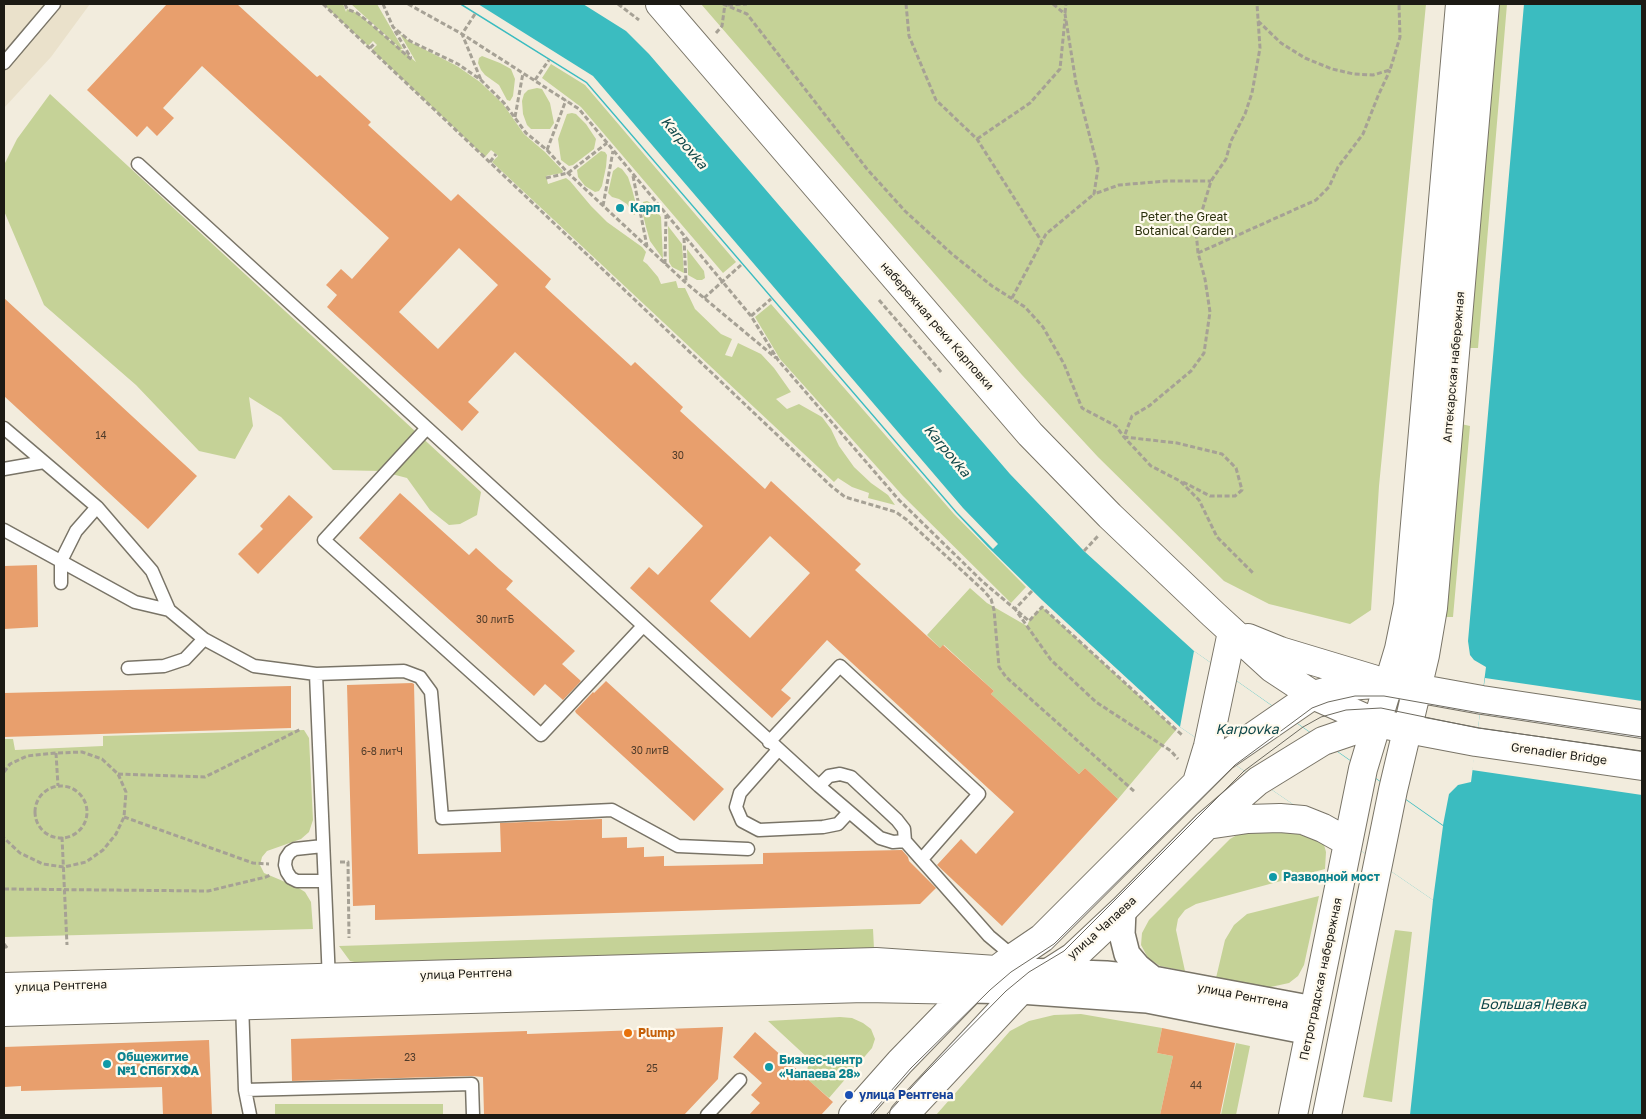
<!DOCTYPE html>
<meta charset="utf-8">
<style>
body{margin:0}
#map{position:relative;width:1646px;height:1119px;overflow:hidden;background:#f2ecdd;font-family:"Golos Text",sans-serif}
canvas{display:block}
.frame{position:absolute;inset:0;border:5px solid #1c1a14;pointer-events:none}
</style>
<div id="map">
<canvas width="1646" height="1119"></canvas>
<div class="frame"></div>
</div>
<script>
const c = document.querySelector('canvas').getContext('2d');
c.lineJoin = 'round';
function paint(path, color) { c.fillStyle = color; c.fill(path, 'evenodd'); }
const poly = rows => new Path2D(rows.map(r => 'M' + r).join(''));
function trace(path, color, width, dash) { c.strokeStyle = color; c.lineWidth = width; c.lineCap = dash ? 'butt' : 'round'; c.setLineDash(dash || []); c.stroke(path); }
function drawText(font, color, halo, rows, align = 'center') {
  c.font = font + ' "Golos Text",sans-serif'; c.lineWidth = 4.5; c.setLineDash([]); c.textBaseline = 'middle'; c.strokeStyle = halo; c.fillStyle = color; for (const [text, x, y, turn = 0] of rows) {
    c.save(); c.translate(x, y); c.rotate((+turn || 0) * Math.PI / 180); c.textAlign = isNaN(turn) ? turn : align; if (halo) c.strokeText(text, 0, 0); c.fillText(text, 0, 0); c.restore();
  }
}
paint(poly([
 [4,4,90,4,51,57,4,108]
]), '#eae1cb');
paint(poly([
 [323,4,343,4,346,12,347,9,357,13,416,62,400,34,410,42,457,66,480,82,503,104,524,134,545,152,563,171,562,173,546,176,548,184,566,178,570,181,591,206,607,222,642,247,646,252,643,261,647,264,658,277,661,284,676,281,678,288,685,288,695,309,721,334,732,339,725,355,732,357,738,343,761,354,774,368,791,392,776,399,787,409,799,404,822,417,831,429,839,446,854,467,871,483,888,495,895,505,868,498,869,493,852,487,838,478,834,482,492,162,498,156,496,154,491,150,485,157,372,50,377,45,373,41,368,46],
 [351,4,377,4,403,49,401,49],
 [701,4,1426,4,1379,486,1371,610,1350,624,1269,604,1224,581,1098,457,1022,375],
 [1497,4,1507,4,1478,348,1468,348],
 [482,56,500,63,511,69,515,79,513,96,510,101,507,100,499,85,485,75,481,70,478,63,479,58],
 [551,64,585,85,736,262,723,273,581,107,542,78],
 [537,88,542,89,550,103,554,123,550,129,531,129,527,125,523,114,522,101,524,94,528,90],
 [50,94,481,492,477,515,460,524,449,525,430,510,407,478,380,471,333,470,281,417,249,397,253,426,235,459,199,451,136,385,44,305,4,211,4,165,17,139],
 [572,113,576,114,586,124,596,139,594,149,573,165,569,166,561,160,558,139,567,114],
 [601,151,605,152,607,155,606,167,602,186,599,191,595,192,585,186,578,177,577,170],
 [618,167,622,169,628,177,632,189,638,212,634,215,627,204,619,199,612,197,608,193,613,171],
 [647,201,651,203,661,217,663,259,650,241,646,227,641,207,643,202],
 [668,226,682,244,684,273,672,267,669,262],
 [687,249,704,271,705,278,702,280,697,280,688,275],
 [771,304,954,514,1026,587,1011,603,903,496,780,359,755,317],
 [1461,424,1470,426,1453,617,1444,617],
 [970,588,987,603,1027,626,1029,621,1042,607,1176,730,1118,799,1085,768,1079,774,991,694,994,691,944,645,940,648,927,635],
 [304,730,309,738,313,820,309,832,301,839,267,851,262,857,260,865,264,873,297,887,305,892,311,902,313,929,4,937,4,739,13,739,15,750,103,746,103,736],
 [1298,826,1323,841,1326,852,1325,869,1196,904,1185,910,1178,919,1176,930,1185,971,1160,966,1148,958,1141,945,1142,933,1149,920,1230,839,1244,831],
 [1319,896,1304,965,1298,976,1289,983,1266,988,1216,978,1225,940,1234,925,1247,914],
 [873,929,874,949,359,963,350,961,339,946],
 [1395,930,1412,932,1392,1102,1363,1097],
 [1081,1014,1162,1028,1157,1053,1173,1056,1160,1115,936,1115,1010,1031,1029,1021,1054,1015],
 [840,1017,852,1018,863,1023,871,1029,875,1039,872,1048,829,1098,806,1078,809,1059,768,1021],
 [1236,1043,1250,1046,1236,1115,1221,1115],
 [275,1104,443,1104,443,1115,275,1115]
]), '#c5d297');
paint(poly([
 [459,4,583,4,626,31,649,54,1010,474,1084,551,1194,651,1443,825,1449,794,1458,785,1471,782,1486,667,1474,660,1470,655,1468,641,1524,4,1642,4,1642,1115,1410,1115,1433,900,1180,727,1042,600,988,547,956,513,586,83]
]), '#3bbcc0');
paint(poly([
 [462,4,478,4,593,76,963,508,998,544,993,549,957,512,587,82],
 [1194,651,1443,826,1433,900,1180,727],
 [1485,678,1642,701,1642,795,1472,770]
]), '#f2ecdd');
paint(poly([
 [167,4,237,4,317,77,320,75,371,122,368,125,451,201,458,194,551,279,545,287,631,366,635,362,683,407,680,411,765,489,771,481,861,564,855,570,940,648,943,645,994,691,991,694,1079,774,1085,768,1118,799,1002,926,937,865,961,839,976,854,1014,812,827,640,781,690,791,698,772,718,630,588,649,567,658,575,703,526,515,352,468,402,479,412,462,431,327,307,337,295,326,285,341,269,352,279,389,238,202,66,163,108,174,118,157,136,147,126,137,137,87,90],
 [459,248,498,285,438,349,399,312],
 [770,536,810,573,750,638,710,601],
 [4,298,197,476,148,529,4,396],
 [400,493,469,555,476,548,499,569,513,581,506,589,575,651,562,664,581,681,563,700,545,684,534,696,359,538],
 [289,495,313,517,258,574,238,554,263,529,260,526],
 [37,565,38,627,4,629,4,566],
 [606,681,724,789,694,821,576,713,575,711,593,692,594,693],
 [412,683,414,684,418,854,501,852,500,823,602,819,602,838,627,837,627,848,644,847,644,857,664,856,664,866,763,864,763,853,902,850,908,857,909,861,936,888,920,904,375,920,375,905,353,906,347,685],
 [291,686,291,728,4,737,4,693],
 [723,1027,718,1079,684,1115,484,1115,483,1077,472,1076,292,1081,291,1039,527,1031,527,1034],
 [1162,1028,1235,1043,1220,1115,1160,1115,1173,1056,1157,1053],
 [755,1032,833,1102,821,1115,749,1115,760,1103,751,1095,762,1083,733,1057],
 [209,1040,212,1115,163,1115,162,1087,21,1091,21,1086,4,1087,4,1047]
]), '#e89f6d');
const service = poly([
 [4,63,54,4],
 [138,164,819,786,880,838,893,842,905,841],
 [4,428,97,507,152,571,169,610],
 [427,428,324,540,541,735,643,626],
 [4,469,44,462],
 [4,530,135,602,169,610,204,639,254,666,316,674,404,671,420,677,431,692,442,818,612,810,678,846,748,849],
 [61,583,61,561,76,531,97,507],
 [128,668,164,666,185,659,204,639],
 [316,674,329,981],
 [769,742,840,666,979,794,922,859],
 [778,750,740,793,736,807,742,821,759,830,823,827,838,824,849,812],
 [819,786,829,776,840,774,851,777,897,820,904,829,905,841,989,936,1014,957],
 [323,846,295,849,290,852,286,858,285,865,287,872,291,878,297,881,324,881],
 [242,1003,245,1090,250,1115],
 [245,1090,472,1084,473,1115],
 [707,1115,740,1080]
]);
const minor = poly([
 [1123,910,1122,934,1127,954,1138,967,1153,979],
 [996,970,1106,974,1153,979,1314,1009],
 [970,990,1020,991,1147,1000,1310,1032]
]);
const tertiary = poly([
 [660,4,1030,434,1110,516,1213,614,1272,668,1313,695,1376,723,1476,742,1642,766],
 [1248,638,1280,651,1373,679],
 [1198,779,1208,746,1232,632],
 [1207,825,1248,819,1280,818,1303,820,1323,828,1348,842],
 [4,987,876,962,996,970],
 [4,1012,865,988,970,990],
 [853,1115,900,1062,970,990,1014,957,1042,938,1223,757,1313,695,1348,686,1388,683,1482,700,1642,724],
 [904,1115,1020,991,1073,957,1123,910,1207,825,1258,781,1323,741,1376,723],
 [1293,1115,1363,769,1399,649,1408,605,1460,4],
 [1327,1115,1393,790,1425,655,1433,608,1485,4]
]);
trace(service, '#797467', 15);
trace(minor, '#797467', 28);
trace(tertiary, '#797467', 30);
trace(poly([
 [323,4,831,486,845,497,896,512,907,520,983,590,991,599,994,610,999,667,1006,677,1135,792],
 [345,4,347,9,357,13,370,23,412,60],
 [383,4,393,27,410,41,458,64,481,80,504,103,526,133,547,150,568,173,686,283,776,358],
 [408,4,462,34,579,109,751,316,778,360,899,500,983,582,1015,609,1029,621,1042,607,1182,735],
 [618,4,639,20],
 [723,4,747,14,867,169,905,211,952,254,992,286,1025,307,1043,327,1064,364,1082,408,1116,426,1124,437,1151,466,1180,481,1199,500,1217,537,1253,573],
 [906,4,909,36,936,100,977,139,1042,242],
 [1053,4,1065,14,1076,83,1098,168,1094,194,1119,185,1167,181,1211,181],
 [728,5,747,4],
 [1065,13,1066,4],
 [475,14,462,34,481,80],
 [1258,21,1281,43,1305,58,1332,69,1354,74,1373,75,1390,70,1400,37,1399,4],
 [395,31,411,58],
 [716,33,722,26,725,4],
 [370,48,375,43],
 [535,80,549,60],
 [515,117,523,73],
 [977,139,1030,103,1060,69,1065,19],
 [547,150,566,100],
 [490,162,496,154],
 [633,176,647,246],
 [546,178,568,173,607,143],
 [603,206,613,151],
 [684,238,686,282],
 [1198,253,1316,200,1329,187,1338,167,1363,134,1378,96,1390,70],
 [665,264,666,215],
 [704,298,741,265],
 [1012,298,1046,234,1094,194],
 [879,300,942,373],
 [751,316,771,299],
 [1183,482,1210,496,1235,496,1242,490,1236,468,1222,454,1177,443,1124,437,1132,416,1149,406,1191,371,1204,353,1210,312,1205,279,1198,253,1196,231,1211,181,1226,159,1231,141,1245,114,1252,93,1260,48,1257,4],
 [1084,551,1098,536],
 [1032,591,1015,609,1051,660,1096,702,1171,751,1178,759],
 [56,753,58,786],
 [4,772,10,764,27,756,56,753,82,752,102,759,118,774,126,792,124,817,116,834,103,850,86,862,64,867,43,864,20,853,4,838],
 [118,774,205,777,301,729],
 '35 812a26 26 0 1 1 52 0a26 26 0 1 1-52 0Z',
 [124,817,253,863,269,864],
 [62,837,67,945],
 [340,862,348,862,349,938],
 [4,889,208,891,266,877,270,875],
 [4,944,7,948]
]), '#a6a195', 3, [5, 2.5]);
trace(service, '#fff', 12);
trace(minor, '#fff', 25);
trace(tertiary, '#fff', 28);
trace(poly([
 [870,1115,911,1068,990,990,1011,972,1054,944,1235,765,1312,708,1328,702,1355,696,1384,696,1480,713,1642,737],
 [886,1115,923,1075,1006,991,1029,972,1064,951,1244,771,1303,727,1321,717,1346,710,1381,708,1478,728,1642,751]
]), '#6d6a60', 1);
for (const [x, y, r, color] of [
 [620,208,5,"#0f9aa8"],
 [1273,877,5,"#0f9aa8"],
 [628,1033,5,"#e8710a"],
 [107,1064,5,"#0f9aa8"],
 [769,1067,5,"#0f9aa8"],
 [849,1095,5,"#1a4fb4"]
]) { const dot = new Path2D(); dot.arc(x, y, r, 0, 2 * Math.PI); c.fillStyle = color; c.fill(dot); trace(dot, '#fffaee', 2); }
drawText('10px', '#4f3b2a', null, [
 ["14",101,436],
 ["30",678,456],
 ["30 литБ",495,620],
 ["30 литВ",650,751],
 ["6-8 литЧ",382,752],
 ["23",410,1058],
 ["25",652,1069],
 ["44",1196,1086]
]);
drawText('bold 12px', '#0d838f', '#fffaee', [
 ["Карп",630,208],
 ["Разводной мост",1283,877],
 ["Общежитие",117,1057],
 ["№1 СПбГХФА",117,1071],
 ["Бизнес-центр",779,1060],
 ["«Чапаева 28»",779,1074]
], 'left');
drawText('12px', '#2a300c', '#fffaee', [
 ["Peter the Great",1184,217],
 ["Botanical Garden",1184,231]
]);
drawText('12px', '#1c1a14', '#fffaee', [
 ["набережная реки Карповки",937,326,49],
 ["Аптекарская набережная",1454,367,-85],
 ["Grenadier Bridge",1559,754,8],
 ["улица Чапаева",1102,928,-42],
 ["улица Рентгена",466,974,-2],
 ["Петроградская набережная",1321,979,-78],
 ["улица Рентгена",61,986,-2],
 ["улица Рентгена",1243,996,11]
]);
drawText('bold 12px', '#c56008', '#fffaee', [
 ["Plump",638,1033]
], 'left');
drawText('bold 12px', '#164399', '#fffaee', [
 ["улица Рентгена",859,1095]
], 'left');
drawText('italic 14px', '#0d4648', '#fffaee', [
 ["Karpovka",684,143,50],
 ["Karpovka",947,451,50],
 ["Karpovka",1247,730],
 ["Большая Невка",1533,1005]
]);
</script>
